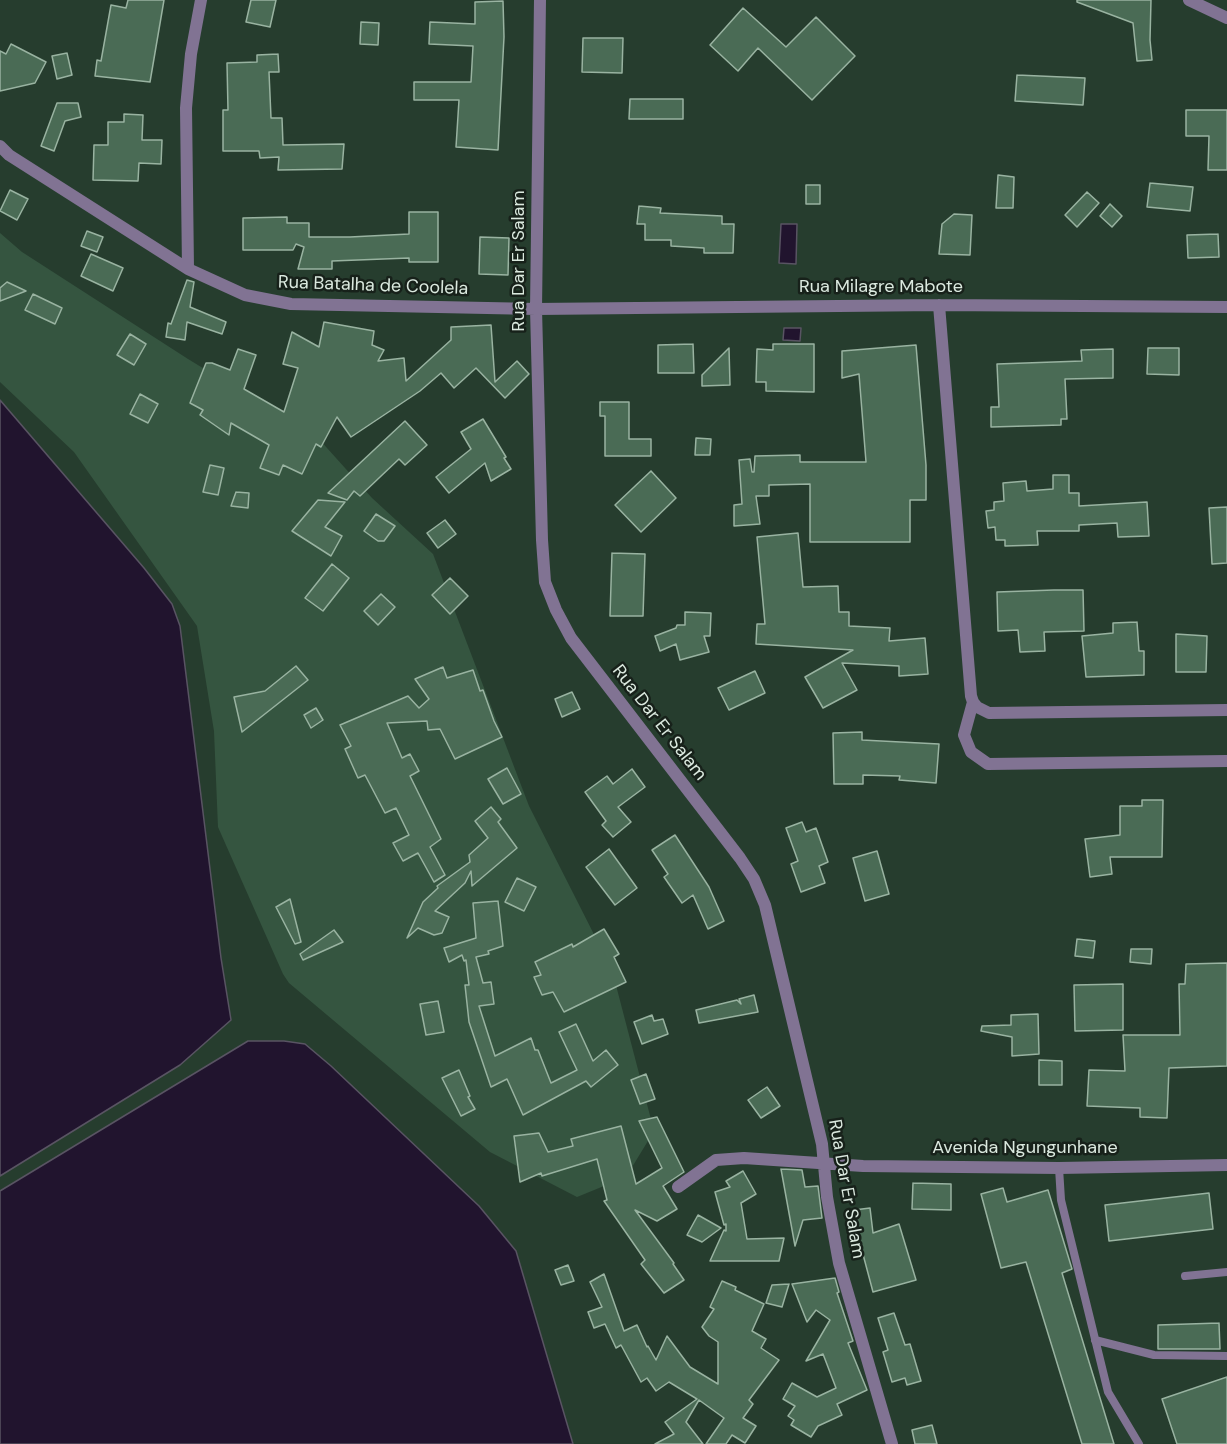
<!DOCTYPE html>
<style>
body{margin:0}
canvas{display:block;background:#263d2e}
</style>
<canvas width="1227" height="1444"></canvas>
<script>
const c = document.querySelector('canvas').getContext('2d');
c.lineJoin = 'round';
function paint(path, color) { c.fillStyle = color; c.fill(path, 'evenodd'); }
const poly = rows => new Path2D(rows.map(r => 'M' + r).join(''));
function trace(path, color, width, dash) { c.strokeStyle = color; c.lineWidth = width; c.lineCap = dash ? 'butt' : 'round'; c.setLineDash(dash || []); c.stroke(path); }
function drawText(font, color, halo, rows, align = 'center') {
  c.font = font + ' "DM Sans",sans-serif'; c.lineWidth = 5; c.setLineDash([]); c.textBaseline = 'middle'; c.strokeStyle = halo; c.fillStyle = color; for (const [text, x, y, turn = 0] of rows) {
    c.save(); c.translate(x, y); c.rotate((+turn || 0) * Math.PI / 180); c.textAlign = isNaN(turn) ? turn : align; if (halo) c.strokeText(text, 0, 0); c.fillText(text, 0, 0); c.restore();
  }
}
paint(poly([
 [0,233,22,252,188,359,318,438,372,498,433,554,529,806,612,970,654,1131,626,1177,577,1197,490,1152,289,983,283,974,218,827,214,731,197,626,74,452,0,382]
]), '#355540');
const water = poly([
 [781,224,797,224,796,264,779,263,781,224],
 [784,328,801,328,800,341,783,340,784,328],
 [0,400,144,568,172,604,180,626,221,958,231,1020,180,1065,0,1176,0,400],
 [248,1041,284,1041,305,1044,331,1066,479,1206,516,1251,573,1444,0,1444,0,1191,248,1041]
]);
paint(water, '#21142e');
trace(water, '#595463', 1.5);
const building = poly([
 [128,0,164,0,150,82,95,76,97,60,101,61,111,5,126,8,128,0],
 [251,0,276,0,270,27,246,22,251,0],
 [1077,0,1151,0,1150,40,1152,60,1137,61,1133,23,1077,2,1077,0],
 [503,1,504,37,498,150,456,147,459,100,414,100,414,82,471,82,473,46,429,44,430,22,475,24,475,2,503,1],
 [743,8,786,47,816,17,855,56,812,100,758,48,738,71,710,45,743,8],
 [361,22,379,23,378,45,360,44,361,22],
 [583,38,623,38,622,73,582,72,583,38],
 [11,44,46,62,35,83,0,91,0,51,6,54,11,44],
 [67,53,72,75,57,79,52,56,67,53],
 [278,54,279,72,269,72,271,118,282,118,283,145,344,144,342,169,278,170,279,157,260,158,259,151,223,151,223,110,228,110,227,63,257,62,257,55,278,54],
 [1017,75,1085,78,1083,105,1015,101,1017,75],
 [630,99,683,99,683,119,629,119,630,99],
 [57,103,78,103,81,117,65,121,54,151,41,146,57,103],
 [1186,110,1227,110,1227,170,1208,170,1209,136,1186,136,1186,110],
 [124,114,143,115,142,140,162,140,161,164,139,163,138,181,93,180,94,145,108,145,108,122,124,122,124,114],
 [998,175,1014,177,1013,208,996,208,998,175],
 [1150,183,1193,187,1190,211,1147,207,1150,183],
 [806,185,820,185,820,204,806,204,806,185],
 [10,190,28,199,17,220,0,211,10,190],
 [1087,192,1099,203,1077,227,1065,215,1087,192],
 [1110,204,1122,216,1112,227,1100,216,1110,204],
 [639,206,661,208,660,213,722,216,722,224,734,224,733,253,704,253,704,248,671,246,671,240,645,240,645,224,637,224,639,206],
 [409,212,438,212,438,262,409,262,409,258,332,261,332,269,298,269,304,247,296,244,293,250,243,250,243,218,287,217,287,223,309,223,309,237,350,237,409,234,409,212],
 [954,214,972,215,970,255,939,254,942,224,954,214],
 [87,231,103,237,97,252,81,246,87,231],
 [1218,234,1219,257,1188,258,1187,235,1218,234],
 [480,237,509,238,508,275,479,274,480,237],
 [91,254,123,268,113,291,81,276,91,254],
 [187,280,194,282,190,307,226,322,222,334,187,322,185,340,166,337,168,323,171,324,187,280],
 [7,282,26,291,0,301,0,288,7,282],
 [33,294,62,308,55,324,25,310,33,294],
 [324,322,374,331,372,345,384,350,378,361,404,358,406,381,451,340,451,327,491,325,495,382,517,361,529,374,505,398,476,368,454,388,441,373,420,391,351,437,337,417,321,447,316,444,302,474,283,465,279,475,260,468,269,445,231,423,229,435,200,415,203,410,190,403,206,363,212,363,230,370,238,349,256,355,244,389,284,412,298,368,283,364,292,332,319,347,324,322],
 [130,334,146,344,134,365,117,355,130,334],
 [693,344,694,373,658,373,658,345,693,344],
 [773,344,814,344,814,392,766,391,766,382,756,382,757,349,773,350,773,344],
 [916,345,926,465,926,500,910,500,910,542,810,542,810,484,769,485,769,496,756,496,760,524,734,526,734,505,742,504,739,460,750,459,752,472,754,472,755,456,800,455,800,462,866,462,859,374,842,378,842,351,916,345],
 [729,348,730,385,702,386,702,375,729,348],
 [1148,348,1179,348,1179,375,1147,374,1148,348],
 [1113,349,1113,378,1065,379,1067,419,1061,419,1061,425,991,427,991,407,999,407,997,364,1082,361,1081,350,1113,349],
 [140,394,158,404,148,423,130,414,140,394],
 [600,402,629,402,629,439,651,439,651,456,605,456,605,416,600,416,600,402],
 [483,419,506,457,504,458,511,469,491,481,485,463,449,493,436,477,471,449,461,432,483,419],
 [405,421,427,445,405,465,399,459,360,496,354,491,347,500,328,493,405,421],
 [696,438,711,439,710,455,695,455,696,438],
 [210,465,224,468,218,495,203,492,210,465],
 [651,471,676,498,641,532,615,505,651,471],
 [1053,475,1069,475,1069,493,1079,493,1079,506,1147,502,1149,536,1118,537,1117,523,1079,525,1079,531,1037,531,1038,545,1005,546,1005,540,996,540,995,527,988,528,986,511,994,510,994,502,1004,501,1003,483,1026,481,1027,491,1053,489,1053,475],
 [236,492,249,493,248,508,231,506,236,492],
 [318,500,345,502,325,527,342,536,331,556,292,531,318,500],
 [1227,507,1227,563,1212,564,1209,508,1227,507],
 [376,514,395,526,384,541,378,541,364,531,376,514],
 [445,520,456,534,438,548,427,533,445,520],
 [798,533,803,587,838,586,839,612,849,612,849,626,890,628,889,641,925,638,928,674,899,676,899,666,842,663,857,690,823,708,805,677,853,650,756,644,757,624,765,624,757,537,798,533],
 [612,553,645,554,643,616,610,616,612,553],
 [332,564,349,578,323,611,305,598,332,564],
 [450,578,468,596,450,614,432,595,450,578],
 [1054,590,1083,590,1084,631,1044,632,1045,651,1020,652,1018,630,998,631,997,592,1054,590],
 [381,594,395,607,378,625,364,611,381,594],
 [685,612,711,613,710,636,704,636,709,652,680,660,676,644,660,651,655,636,676,628,677,625,685,625,685,612],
 [1137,622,1139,651,1144,651,1144,675,1086,677,1082,636,1113,633,1113,623,1137,622],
 [1176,634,1207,636,1206,672,1176,672,1176,634],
 [296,666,308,680,242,732,234,697,265,691,296,666],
 [443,667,447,678,473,670,480,691,483,690,494,721,502,737,455,759,440,729,428,730,427,721,387,723,402,758,410,754,419,771,410,776,441,839,430,847,445,875,434,882,418,853,403,861,393,843,409,835,396,808,385,813,365,775,358,778,345,749,351,746,340,725,408,696,419,708,429,699,415,679,443,667],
 [755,671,765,693,729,710,718,688,755,671],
 [572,692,580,709,562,717,555,699,572,692],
 [316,708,323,720,311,728,304,715,316,708],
 [862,732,862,740,939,744,936,783,899,780,900,776,863,775,863,784,834,784,833,733,862,732],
 [507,768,521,794,503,804,488,779,507,768],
 [632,769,645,787,618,807,631,822,613,837,602,825,606,821,585,792,607,776,613,784,632,769],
 [1142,800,1163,800,1162,857,1110,857,1112,874,1090,877,1085,839,1120,835,1120,806,1142,806,1142,800],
 [491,807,501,819,498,822,517,848,472,886,471,871,465,883,435,911,449,917,442,933,434,935,418,928,407,938,423,902,438,888,437,886,470,862,469,855,488,838,475,821,491,807],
 [802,822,806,832,816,828,828,862,819,866,825,883,801,892,791,864,798,861,786,828,802,822],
 [675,835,709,887,724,921,708,929,693,895,682,903,664,877,668,874,652,850,675,835],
 [609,849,637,888,615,905,586,867,609,849],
 [877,851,889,894,865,901,853,858,877,851],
 [517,878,536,887,524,911,505,902,517,878],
 [290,899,301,942,295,944,276,907,290,899],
 [498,901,503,946,488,951,489,954,476,957,483,983,491,982,494,1004,479,1006,495,1056,531,1038,535,1050,538,1050,551,1083,577,1070,559,1032,576,1024,593,1061,606,1050,618,1065,591,1087,586,1081,523,1115,507,1079,491,1087,469,1022,465,985,469,985,466,960,464,961,462,955,449,962,444,948,476,938,473,903,498,901],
 [604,929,619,954,614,957,626,982,564,1012,553,992,542,995,534,977,541,975,535,962,572,944,573,947,604,929],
 [334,930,343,942,303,960,300,954,334,930],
 [1077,939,1095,941,1093,958,1075,956,1077,939],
 [1131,949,1152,949,1151,964,1130,962,1131,949],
 [1227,963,1227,1066,1169,1068,1167,1118,1140,1117,1140,1108,1087,1106,1089,1070,1125,1071,1123,1035,1180,1035,1179,984,1185,984,1186,964,1227,963],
 [1123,984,1123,1030,1075,1031,1074,985,1123,984],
 [754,995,758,1012,699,1023,696,1010,737,1000,741,1004,739,999,754,995],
 [438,1001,444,1032,426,1035,420,1004,438,1001],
 [1038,1014,1039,1054,1012,1056,1012,1037,981,1031,982,1026,1011,1025,1011,1015,1038,1014],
 [652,1015,654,1021,663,1019,668,1034,642,1044,634,1022,652,1015],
 [1039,1060,1062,1061,1062,1085,1039,1085,1039,1060],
 [459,1070,470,1096,468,1097,475,1109,461,1116,442,1078,459,1070],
 [646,1074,655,1099,640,1104,631,1080,646,1074],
 [767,1087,780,1106,761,1118,748,1100,767,1087],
 [657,1117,684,1172,663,1186,677,1209,657,1221,635,1210,674,1263,673,1264,684,1280,664,1293,641,1264,645,1260,604,1201,607,1200,597,1159,542,1176,541,1173,520,1182,514,1136,539,1133,548,1152,573,1146,571,1139,621,1126,636,1184,662,1168,639,1121,657,1117],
 [781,1169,802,1170,805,1187,818,1186,822,1218,803,1220,795,1246,781,1169],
 [743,1171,756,1194,741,1203,747,1239,784,1238,779,1261,710,1261,724,1230,726,1231,726,1224,724,1225,715,1192,730,1187,726,1181,743,1171],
 [913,1183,951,1184,951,1210,912,1209,913,1183],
 [1003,1188,1007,1202,1048,1190,1072,1269,1062,1273,1114,1444,1082,1444,1026,1262,1001,1268,981,1194,1003,1188],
 [1209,1193,1213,1229,1109,1241,1105,1205,1209,1193],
 [870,1208,873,1233,899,1224,916,1280,873,1292,856,1228,854,1210,870,1208],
 [698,1215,721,1228,702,1242,687,1235,698,1215],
 [568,1265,574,1281,561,1285,555,1270,568,1265],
 [604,1274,624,1331,637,1325,647,1347,648,1346,656,1360,667,1336,690,1367,718,1384,718,1342,709,1336,702,1327,714,1309,710,1307,722,1281,736,1287,735,1290,764,1304,752,1331,766,1339,761,1348,779,1360,749,1400,753,1404,743,1418,756,1426,745,1443,732,1435,726,1444,706,1444,724,1418,699,1400,686,1422,703,1444,655,1444,674,1434,665,1422,697,1399,669,1382,656,1391,647,1378,641,1382,621,1345,616,1348,605,1324,594,1328,588,1312,602,1307,590,1282,604,1274],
 [835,1278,839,1292,837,1293,853,1341,848,1343,867,1390,837,1404,842,1415,818,1426,811,1437,791,1425,794,1420,788,1416,795,1406,783,1399,792,1383,817,1397,836,1388,823,1354,806,1361,830,1320,816,1310,807,1322,792,1284,835,1278],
 [789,1284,782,1307,766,1303,772,1285,789,1284],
 [894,1313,905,1345,910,1344,921,1381,907,1385,905,1378,892,1382,883,1352,888,1350,878,1318,894,1313],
 [1219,1323,1220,1349,1158,1349,1158,1325,1219,1323],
 [1227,1377,1227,1444,1177,1444,1162,1399,1227,1377],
 [932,1425,937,1444,915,1444,912,1430,932,1425]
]);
paint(building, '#4a6b55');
trace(building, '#99b3a1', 1.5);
trace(poly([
 [1059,1168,1061,1200,1108,1392,1139,1444],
 [1185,1276,1227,1272],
 [1095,1340,1154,1355,1227,1356]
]), '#817393', 8);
trace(poly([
 [540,0,536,309,542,540,545,582,556,610,571,638,740,858,754,879,765,905,822,1144,827,1197,839,1263,892,1444],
 [1189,0,1227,18],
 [0,146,9,155,188,269,245,295,291,304,536,309,939,305,1227,307],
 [188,269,186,108,191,54,201,0],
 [939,305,971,696,973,702,977,707,989,713,1227,710],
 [973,702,964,735,971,752,988,764,1227,761],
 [678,1187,716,1160,744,1158,863,1166,1059,1168,1227,1165]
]), '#817393', 12);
drawText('18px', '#dbe9df', '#17211a', [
 ["Rua Dar Er Salam",519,261,-90],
 ["Rua Batalha de Coolela",373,286,2],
 ["Rua Milagre Mabote",881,287],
 ["Rua Dar Er Salam",659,723,52],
 ["Avenida Ngungunhane",1025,1148],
 ["Rua Dar Er Salam",846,1189,80]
]);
</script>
